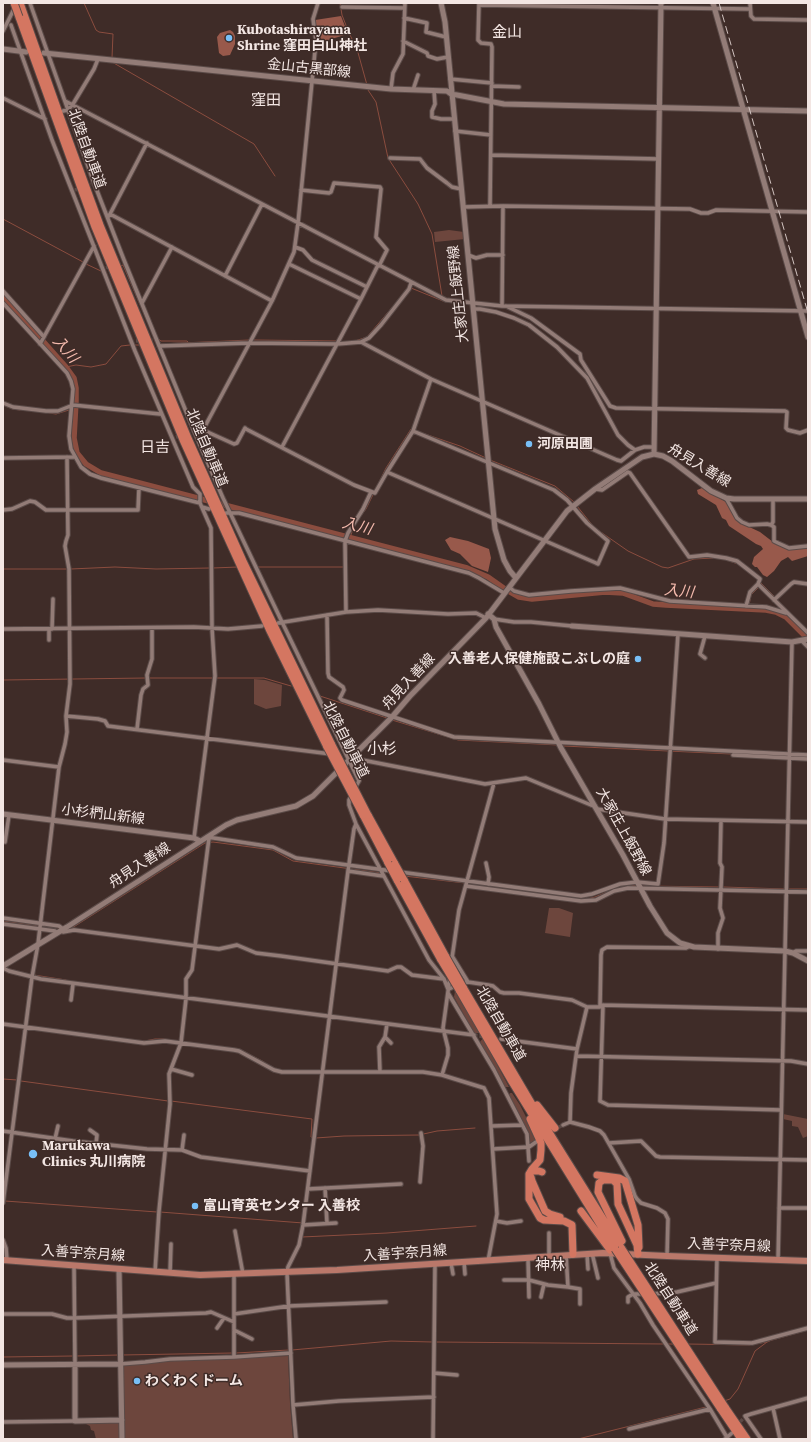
<!DOCTYPE html>
<meta charset="utf-8">
<style>
body{margin:0}
#map{position:relative;width:811px;height:1442px;overflow:hidden;background:#3f2c28;font-family:"Source Serif 4",serif}
canvas{display:block}
.frame{position:absolute;inset:0;border:4px solid #f3e6e3;pointer-events:none}
</style>
<div id="map">
<canvas width="811" height="1442"></canvas>
<div class="frame"></div>
</div>
<script>
const c = document.querySelector('canvas').getContext('2d');
c.lineJoin = 'round';
function paint(path, color) { c.fillStyle = color; c.fill(path, 'evenodd'); }
const poly = rows => new Path2D(rows.map(r => 'M' + r).join(''));
function trace(path, color, width, dash) { c.strokeStyle = color; c.lineWidth = width; c.lineCap = dash ? 'butt' : 'round'; c.setLineDash(dash || []); c.stroke(path); }
function drawText(font, color, halo, rows, align = 'center') {
  c.font = font + ' "Source Serif 4","Noto Sans JP",serif'; c.lineWidth = 3; c.setLineDash([]); c.textBaseline = 'middle'; c.strokeStyle = halo; c.fillStyle = color; for (const [text, x, y, turn = 0] of rows) {
    c.save(); c.translate(x, y); c.rotate((+turn || 0) * Math.PI / 180); c.textAlign = isNaN(turn) ? turn : align; if (halo) c.strokeText(text, 0, 0); c.fillText(text, 0, 0); c.restore();
  }
}
paint(poly([
 [449,230,464,232,465,239,435,242,434,232],
 [254,679,265,680,282,685,281,706,266,709,254,704],
 [549,908,559,908,573,913,570,937,545,933],
 [455,991,480,1033,474,1033,454,997],
 [483,1038,509,1087,505,1087,480,1042],
 [510,1093,512,1093,520,1105,537,1139,531,1143,529,1142,509,1095],
 [783,1114,808,1119,808,1136,803,1138,798,1127,792,1126,792,1121,783,1119],
 [288,1356,290,1403,293,1439,124,1439,122,1367,123,1366,170,1360],
 [119,1422,119,1439,96,1439,94,1431,91,1430,90,1426,86,1424,86,1423]
]), '#6d463d');
paint(poly([
 [341,16,348,34,325,41,317,40,315,20],
 [230,30,233,32,235,36,235,44,230,55,223,56,219,53,217,37,220,33],
 [702,488,726,502,743,524,760,532,773,542,784,548,789,549,808,547,808,556,792,561,788,557,781,561,774,571,767,577,763,575,757,567,755,567,752,564,754,557,763,549,761,546,756,544,729,526,726,520,722,518,716,505,698,494,697,490],
 [450,537,468,541,489,549,491,558,488,572,472,566,460,554,451,550,445,540]
]), '#98594b');
trace(poly([
 [78,3,82,3],
 [84,3,96,30,99,32,113,34,112,58],
 [340,3,342,15,349,33,357,49,367,85],
 [9,22,15,12],
 [112,62,254,144,275,176],
 [368,90,376,102,388,158,418,204,432,234,442,296],
 [3,219,83,262],
 [86,264,101,271],
 [120,266,123,265,145,316],
 [411,288,443,301],
 [157,338,161,341,187,341,188,342],
 [253,340,336,341],
 [339,342,355,341,367,337,401,297],
 [159,344,250,340],
 [133,345,140,345],
 [66,367,76,365,91,367,106,364,121,346,130,345],
 [3,405,13,409,20,410],
 [49,413,56,414,69,410],
 [422,433,460,446,486,458],
 [490,460,555,486,574,502],
 [577,506,593,526],
 [357,521,366,509,386,468,411,429,413,430],
 [595,528,628,551,662,567,668,568,694,559,713,558],
 [350,538,354,526],
 [724,559,738,564,751,574],
 [347,565,347,542],
 [257,567,344,567],
 [213,568,238,567],
 [3,569,68,569],
 [71,569,115,567,156,569,210,568],
 [761,583,775,597],
 [777,600,808,631],
 [749,605,751,595,759,587],
 [149,678,214,678],
 [217,678,264,678,291,686],
 [3,680,146,678],
 [320,696,387,718],
 [392,720,458,740,558,745],
 [563,746,731,754],
 [779,756,787,756],
 [791,756,805,757],
 [404,876,465,883],
 [468,884,587,899,595,897,619,887,637,885],
 [641,886,719,887],
 [723,887,785,889],
 [789,889,808,889],
 [3,921,39,926],
 [42,926,59,928],
 [72,928,205,843,213,842,273,850,293,861,381,873],
 [9,969,31,975],
 [34,975,66,980],
 [131,1040,145,1041,155,1039,164,1039],
 [236,1049,241,1050,264,1062],
 [3,1079,17,1080],
 [21,1081,168,1101],
 [171,1101,312,1119,311,1137,313,1138],
 [316,1138,344,1136,419,1135,437,1131,475,1128],
 [5,1201,157,1212],
 [160,1212,303,1223],
 [302,1236,302,1237,387,1233,476,1226],
 [435,1342,664,1344],
 [667,1344,674,1344],
 [687,1344,750,1345],
 [755,1344,767,1342],
 [292,1350,391,1341,432,1342],
 [236,1353,289,1350],
 [122,1355,233,1353],
 [76,1356,119,1355],
 [3,1357,73,1356],
 [724,1401,730,1399,738,1389,755,1351,767,1342,772,1340,808,1330],
 [297,1439,303,1439],
 [578,1439,706,1407]
]), '#8b4d3f', 1);
trace(poly([
 [3,296,66,367,74,378,76,388,76,401,74,438,77,453,86,464,101,473,467,568,488,577,505,589,519,597,532,599,605,592,623,593,653,604,666,605,766,610,776,612,786,617,808,639]
]), '#8b4d3f', 5.5);
trace(poly([
 [75,190,91,184],
 [106,268,121,262],
 [136,341,153,340],
 [176,437,191,432],
 [474,1035,486,1037],
 [549,1133,563,1125],
 [737,1426,745,1416]
]), '#5a4844', 3.5, [3.5, 2]);
const street = poly([
 [30,3,94,183,124,260,194,431,223,498,282,622,359,781],
 [479,3,478,40,481,43,491,44,492,47,490,206],
 [750,3,751,16,754,19,808,20],
 [479,5,750,9],
 [342,7,404,8],
 [404,18,427,23,426,32,446,37],
 [11,25,52,140,135,351,193,487,200,494,200,503],
 [3,31,15,7],
 [403,41,427,53,428,56,437,59,448,57],
 [450,79,492,83],
 [492,86,519,87],
 [391,89,393,73,403,54,405,3],
 [413,90,418,75],
 [434,91,435,104,432,111,432,117,441,119,454,119],
 [3,98,45,119],
 [65,101,446,300,502,306,808,311],
 [63,111,68,110,73,104,94,69,98,59],
 [455,131,491,135],
 [491,155,659,159],
 [390,158,420,159,427,168,447,183,452,187,461,189],
 [301,190,329,193,331,192,334,183,380,187,381,189,376,237,387,250,379,266],
 [463,207,503,206,690,209,701,213,708,213,716,210,808,212],
 [110,214,147,143],
 [108,217,110,214,272,301],
 [295,247,303,250,312,260,367,287,378,265],
 [468,255,476,258,487,255,503,255],
 [289,264,361,299,367,287],
 [225,276,262,204],
 [3,291,44,337],
 [3,303,67,373,71,381,73,389,69,436,71,449,81,467,90,474,101,478,200,503,211,528,212,628,215,676,194,838],
 [142,303,172,247],
 [502,306,503,206],
 [506,306,531,318,580,354,581,360,610,406,616,408,785,411,787,412,786,428,788,430,800,433,808,430],
 [473,309,480,309,496,312,514,318,529,325,557,347,587,378,618,435,628,445,635,450],
 [361,342,431,379],
 [40,344,94,246],
 [159,346,249,343,337,344,361,342,369,338,381,325,409,289,411,283],
 [3,403,13,407,46,411,58,411,73,405,160,414],
 [203,430,234,444,237,443,245,428,246,429,354,485,375,493,387,472,413,431,554,490,567,500,587,523,608,541,598,564,596,563,387,472],
 [413,431,431,379,617,460,621,461,635,450,644,447,654,447],
 [195,433,203,430,272,301,294,252,298,223,316,41,313,19,318,3],
 [282,447,361,299],
 [3,458,74,457],
 [595,489,602,490,628,472,630,473,689,557,707,555,726,558,737,561,760,579,758,584,808,633],
 [726,498,737,518,742,522,749,525,767,524,771,525,774,527,774,541,778,543,789,548,808,546],
 [202,507,209,509],
 [3,510,12,509,30,501,35,502,46,510,138,510,139,488],
 [226,513,239,513,469,573,479,578,504,593],
 [771,525,773,522,773,499],
 [509,587,514,591,529,595,571,591,620,588,670,601,766,607,786,613],
 [774,600,791,584,794,582,808,584],
 [746,606,750,592,758,584],
 [346,612,345,541,348,533,363,509,371,492],
 [327,615,328,673,329,677,343,687,344,690,340,698,342,700,454,737,808,755],
 [494,619,514,622,531,622,572,626],
 [278,623,346,612,378,610,448,614,476,613,486,618],
 [3,629,194,627,228,629,262,626],
 [49,629,49,640],
 [52,629,53,599],
 [705,636,700,654,705,658],
 [801,640,808,647],
 [66,716,98,719,105,721,108,726,331,754],
 [137,729,141,695,143,689,148,685,147,675,152,659,152,628],
 [733,755,808,759],
 [352,758,485,784,526,778,591,805,595,806],
 [3,760,59,767],
 [355,788,359,781,363,760],
 [352,795,349,800,349,805,356,824,429,960,444,979,448,989],
 [597,809,665,819,808,822],
 [207,837,273,847,296,858,392,871],
 [5,842,9,815],
 [486,863,489,877,488,884],
 [348,871,383,876],
 [400,872,581,896,592,894,620,884,637,882,658,884,664,843,678,634],
 [466,886,581,901,596,900,614,891,628,888,808,892],
 [3,918,59,926,63,929,63,932,74,930,219,949,237,945,256,953,281,956,388,971,397,967,401,967,412,975,444,979],
 [3,924,55,931,57,933],
 [718,949,718,933,723,918,720,908,722,867,720,863,721,821],
 [793,953,796,951,808,951],
 [452,956,468,982],
 [451,965,459,910,494,783],
 [3,968,9,971,41,979,474,1035],
 [461,983,468,982,488,985,493,986,500,992,504,993,519,993,572,1000,587,1007,600,1007,601,955,602,950,607,947,686,948,690,946],
 [449,989,456,986],
 [448,993,494,1070,527,1134,529,1161],
 [71,1000,73,984],
 [601,1005,808,1010],
 [603,1005,600,1101,608,1105,781,1110],
 [3,1024,144,1043,165,1041,234,1050,239,1051,274,1070,282,1072,423,1072,442,1075,484,1088,489,1098,497,1214,488,1261],
 [387,1024,385,1037,391,1043],
 [501,1039,577,1049],
 [577,1056,791,1061,808,1064],
 [171,1069,192,1075],
 [380,1072,379,1047,385,1037],
 [442,1075,448,1055,448,1048,443,1028,450,977],
 [570,1122,571,1093,577,1049,587,1007],
 [563,1125,570,1122,589,1127,600,1131,604,1135,629,1179,635,1196,637,1199,641,1203,657,1208,665,1213,668,1219,667,1256],
 [492,1126,522,1125],
 [90,1130,97,1135,96,1144],
 [3,1131,73,1141,147,1149,182,1150,201,1157,310,1171],
 [55,1139,58,1126],
 [609,1143,641,1141,656,1156,660,1157,808,1160],
 [493,1149,529,1147,536,1142],
 [182,1150,184,1135],
 [420,1182,423,1146,421,1133],
 [325,1188,327,1223],
 [308,1189,401,1184],
 [3,1203,32,977,38,944,59,767,65,744,67,732,66,716,70,684,69,569,65,546,66,541,68,535,67,457],
 [779,1208,808,1208],
 [496,1221,507,1223,521,1221],
 [303,1225,336,1223],
 [235,1231,243,1274],
 [549,1233,549,1257],
 [3,1240,6,1248,7,1260],
 [592,1253,598,1278],
 [610,1253,614,1268,640,1303,653,1325,710,1409,728,1439],
 [587,1254,588,1269],
 [528,1258,529,1297],
 [717,1258,715,1342,752,1343,808,1328],
 [778,1260,792,642],
 [464,1262,465,1274],
 [451,1263,453,1274],
 [74,1265,75,1364],
 [155,1272,159,1211,170,1104,169,1074,181,1043,186,999,186,979,192,970,209,838],
 [170,1273,171,1244],
 [504,1280,529,1280,548,1285,568,1287,566,1255],
 [568,1287,580,1289,580,1304],
 [652,1294,677,1292,716,1283],
 [541,1297,544,1284],
 [628,1302,628,1297,633,1294,645,1294],
 [3,1314,52,1314,67,1318,74,1318,206,1313,211,1312,234,1322],
 [234,1314,289,1306,386,1302],
 [217,1328,224,1318],
 [234,1330,252,1339],
 [234,1357,234,1274],
 [120,1364,145,1362,170,1359,234,1357,291,1353],
 [434,1373,457,1375],
 [293,1405,339,1401,434,1397],
 [773,1408,780,1439],
 [3,1422,75,1421],
 [629,1429,710,1409],
 [296,1439,293,1405,287,1273,288,1267,299,1245,303,1225,348,871,354,829,356,824],
 [433,1439,435,1264],
 [725,1439,732,1433],
 [761,1439,745,1416,751,1414,808,1398]
]);
const secondary = poly([
 [441,3,445,22,495,529,504,560,510,571,516,578],
 [713,3,808,337],
 [3,49,26,52],
 [44,53,391,89,447,91,451,94,457,95,504,104,808,111],
 [654,454,661,3],
 [488,614,494,619,496,627,539,704,561,748,623,855,650,906,667,933,680,943,694,947,785,951,793,953,808,961],
 [572,626,792,642,808,639],
 [3,814,123,829,194,838,200,841],
 [3,966,67,927,226,825,237,820,296,806,313,796,392,717,410,696,486,618,567,511,595,489,642,457,654,454,663,456,672,461,711,491,726,498,734,499,808,499],
 [119,1269,122,1439],
 [75,1364,75,1421,122,1420],
 [3,1365,120,1364]
]);
const primary = poly([
 [3,1260,200,1275,337,1270,603,1253,667,1256,808,1261]
]);
const highway = poly([
 [20,3,60,116,100,225,188,438,243,561,332,745],
 [19,17,95,227,183,440,270,631,327,747],
 [363,815,388,863],
 [368,815,395,864],
 [397,880,441,960],
 [404,880,446,957],
 [463,987,539,1116,622,1249],
 [459,990,512,1082,615,1249],
 [537,1105,555,1128],
 [530,1119,541,1143,541,1150,540,1160,532,1169,529,1174,529,1199,540,1218,544,1220,564,1221,572,1225,573,1254],
 [534,1171,539,1171,542,1172],
 [597,1175,619,1178,625,1181,638,1225,639,1247],
 [531,1177,532,1181,545,1211,550,1214,560,1217],
 [581,1211,610,1250],
 [622,1241,598,1192,599,1183,603,1180,613,1180,617,1184,618,1204,637,1245,638,1254],
 [725,1407,747,1439],
 [720,1408,741,1439]
]);
trace(street, '#5b4b48', 5.5);
trace(secondary, '#5b4b48', 7);
trace(primary, '#5b4b48', 8);
trace(highway, '#5b4b48', 9);
trace(street, '#937c77', 3.5);
trace(secondary, '#937c77', 5);
trace(primary, '#ba786a', 6);
trace(highway, '#d47661', 7);
trace(poly([
 [719,3,808,313]
]), '#d3c5c2', 1, [8, 4]);
const highwayBridge = poly([
 [14,3,19,17],
 [332,745,368,815],
 [327,747,363,815],
 [388,863,397,880],
 [395,864,404,880],
 [446,957,463,987],
 [441,960,459,990],
 [615,1249,720,1408],
 [622,1249,725,1407]
]);
trace(highwayBridge, '#5b4b48', 9, []);
trace(highwayBridge, '#d47661', 7);
for (const [x, y, r, color] of [
 [229,38,4,"#78bff7"],
 [529,444,4,"#78bff7"],
 [638,659,4,"#78bff7"],
 [33,1154,5,"#78bff7"],
 [195,1206,4,"#78bff7"],
 [137,1381,4,"#78bff7"]
]) { const dot = new Path2D(); dot.arc(x, y, r, 0, 2 * Math.PI); c.fillStyle = color; c.fill(dot); trace(dot, '#3f2c28', 1.5); }
drawText('bold 14px', '#f3e6e3', '#3f2c28', [
 ["Kubotashirayama",237,30],
 ["Shrine 窪田白山神社",237,46],
 ["河原田圃",537,444],
 ["入善老人保健施設こぶしの庭",630,659,"right"],
 ["Marukawa",42,1146],
 ["Clinics 丸川病院",42,1162],
 ["富山育英センター 入善校",203,1206],
 ["わくわくドーム",145,1381]
], 'left');
drawText('14px', '#f3e6e3', '#3f2c28', [
 ["金山古黒部線",309,69,6],
 ["北陸自動車道",86,149,70],
 ["大家庄上飯野線",459,294,-96],
 ["北陸自動車道",206,448,67],
 ["舟見入善線",699,466,31],
 ["舟見入善線",409,682,-47],
 ["北陸自動車道",345,740,63],
 ["小杉椚山新線",103,815,7],
 ["大家庄上飯野線",623,832,61],
 ["舟見入善線",140,866,-33],
 ["北陸自動車道",500,1024,60],
 ["入善宇奈月線",729,1246,2],
 ["入善宇奈月線",83,1254,4],
 ["入善宇奈月線",405,1254,-4],
 ["北陸自動車道",670,1299,57]
]);
drawText('15px', '#f3e6e3', '#3f2c28', [
 ["金山",507,33],
 ["窪田",266,101],
 ["日吉",155,448],
 ["小杉",382,750],
 ["神林",550,1266]
]);
drawText('italic 15px', '#f4baad', '#3f2c28', [
 ["入川",65,350,49],
 ["入川",357,527,14],
 ["入川",679,592,6]
]);
</script>
